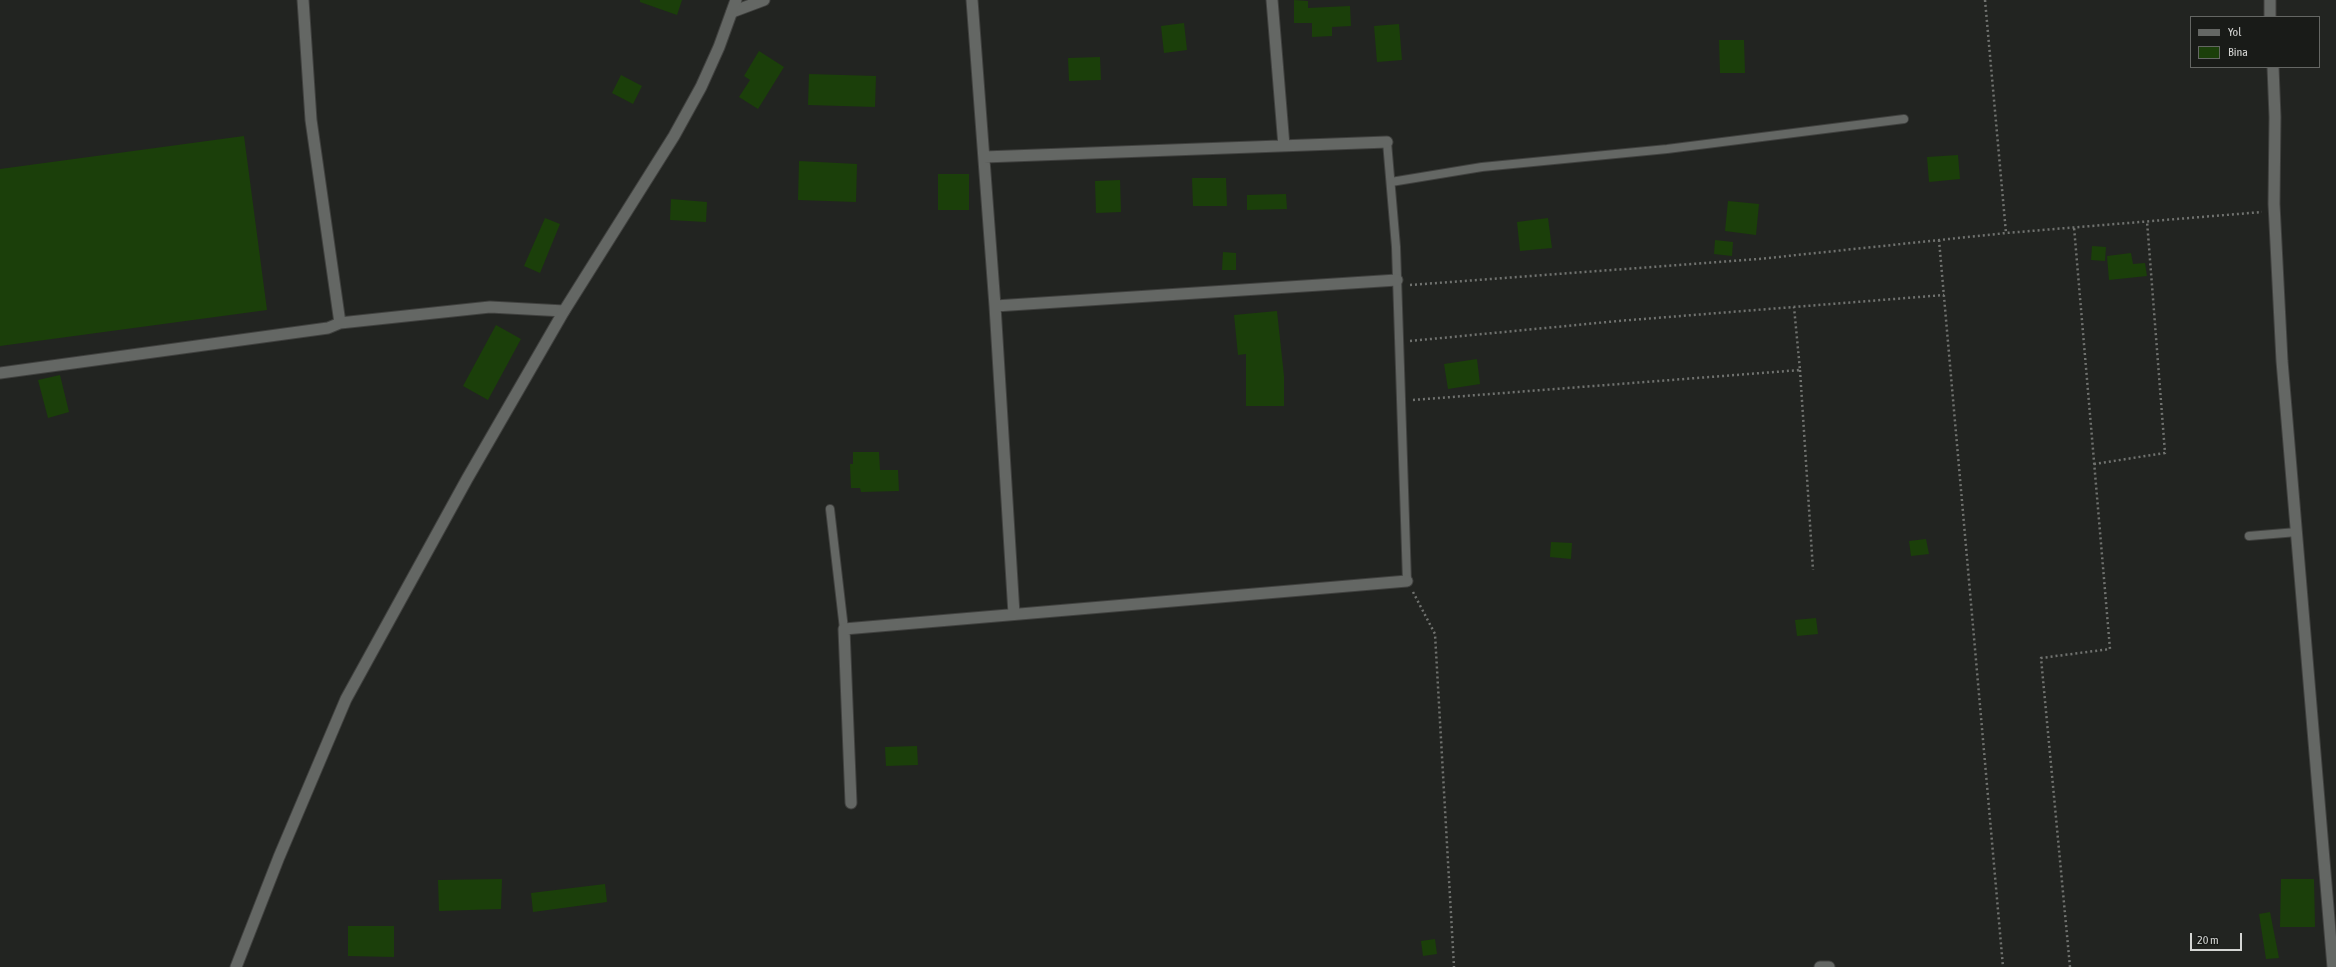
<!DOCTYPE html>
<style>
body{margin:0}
#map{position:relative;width:2336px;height:967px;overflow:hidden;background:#222421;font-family:"Asap Condensed",sans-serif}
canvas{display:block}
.legend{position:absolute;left:2190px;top:16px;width:130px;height:52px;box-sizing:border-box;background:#191b18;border:1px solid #646663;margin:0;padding:5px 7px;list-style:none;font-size:12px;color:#d5d6d4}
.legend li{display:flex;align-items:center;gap:8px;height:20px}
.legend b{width:20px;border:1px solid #646663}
.scale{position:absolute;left:2190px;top:933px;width:52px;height:18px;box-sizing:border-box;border:2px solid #d5d6d4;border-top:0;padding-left:5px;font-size:12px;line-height:14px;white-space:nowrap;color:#d5d6d4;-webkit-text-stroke:3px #191b18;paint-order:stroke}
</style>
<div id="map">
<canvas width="2336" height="967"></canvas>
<ul class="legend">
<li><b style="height:5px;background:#646764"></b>Yol</li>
<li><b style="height:11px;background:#1b3f0a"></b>Bina</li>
</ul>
<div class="scale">20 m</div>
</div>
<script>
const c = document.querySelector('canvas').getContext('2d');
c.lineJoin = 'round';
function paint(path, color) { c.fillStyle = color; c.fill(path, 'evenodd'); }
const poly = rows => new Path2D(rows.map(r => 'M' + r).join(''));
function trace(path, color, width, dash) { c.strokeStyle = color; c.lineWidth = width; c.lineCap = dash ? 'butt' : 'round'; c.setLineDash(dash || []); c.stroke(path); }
paint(poly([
 [640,0,682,0,677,15,640,2],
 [1294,0,1308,1,1308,8,1350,6,1351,26,1332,27,1332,36,1312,37,1312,23,1294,23],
 [1184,23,1187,50,1164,53,1161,26],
 [1399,24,1402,60,1377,62,1374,26],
 [1719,40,1744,40,1745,73,1720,73],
 [759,51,784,67,758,109,739,97,750,80,744,76],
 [1100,57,1101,80,1069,81,1068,58],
 [809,74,876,76,875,107,808,105],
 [621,75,642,86,633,104,612,93],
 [244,136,267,310,0,346,0,169],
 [1958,155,1960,179,1929,182,1927,157],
 [799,161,857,164,856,202,798,200],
 [938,174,969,174,969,210,938,210],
 [1192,178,1226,178,1227,206,1193,206],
 [1120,180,1121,212,1096,213,1095,181],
 [1286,194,1287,209,1247,210,1247,195],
 [671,199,707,202,706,222,670,220],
 [1728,201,1759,204,1756,235,1725,231],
 [545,218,560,224,540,273,524,266],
 [1548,218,1552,248,1520,251,1517,222],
 [1715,240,1733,242,1732,256,1714,254],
 [2092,246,2106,247,2105,261,2091,260],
 [1223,252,1236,253,1236,270,1222,270],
 [2131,253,2133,264,2145,263,2147,276,2109,280,2107,256],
 [1277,311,1284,376,1284,406,1246,406,1246,354,1238,355,1234,315],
 [496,325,521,339,488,400,463,386],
 [1477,359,1480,384,1448,389,1444,364],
 [60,375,69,412,48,418,38,380],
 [853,452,879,452,880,470,898,470,899,491,861,492,860,488,851,488,850,464,853,464],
 [1926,539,1929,554,1911,556,1909,541],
 [1551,542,1572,543,1571,559,1550,557],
 [1816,618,1818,634,1797,636,1795,620],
 [917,746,918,765,886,766,885,747],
 [502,879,501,909,439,911,438,880],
 [2281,879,2314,879,2315,927,2280,927],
 [605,884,607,902,533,912,531,893],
 [2270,912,2279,958,2266,959,2259,914],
 [348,926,394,926,394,957,348,956],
 [1435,939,1437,954,1423,956,1421,941]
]), '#1b3f0a');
const service = poly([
 [1387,142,1396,247,1407,581],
 [1391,182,1482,167,1667,149,1904,119],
 [830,509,844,629],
 [2249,536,2297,532]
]);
const minor = poly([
 [303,0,311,120,340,323],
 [972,0,995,306,1014,614],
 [1272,0,1284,146],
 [2270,0,2270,17],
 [732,12,764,0],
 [2273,67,2275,117,2274,204,2282,361,2333,967],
 [984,157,1387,142],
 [995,306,1397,280],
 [0,373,328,328,340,323,490,307,564,311],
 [851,803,844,629,1407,581],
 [1820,967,1829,967]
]);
const secondary = poly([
 [236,967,279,857,346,699,467,479,564,311,674,136,701,87,719,47,736,0]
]);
trace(service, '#40413f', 10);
trace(minor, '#40413f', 13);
trace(secondary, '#40413f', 13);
trace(poly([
 [1985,0,2006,233],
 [1939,240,2003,967],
 [1410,285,1759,259,2006,233,2262,212],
 [1410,341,1618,321,1944,295],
 [1800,370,1813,570],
 [1413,400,1800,370,1794,307],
 [2094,464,2165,453,2147,221],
 [1413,592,1435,634,1454,967],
 [2070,967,2041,658,2110,649,2074,227]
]), '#70726f', 2.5, [2, 3]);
trace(service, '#646764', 8);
trace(minor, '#646764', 11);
trace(secondary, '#646764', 11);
</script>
